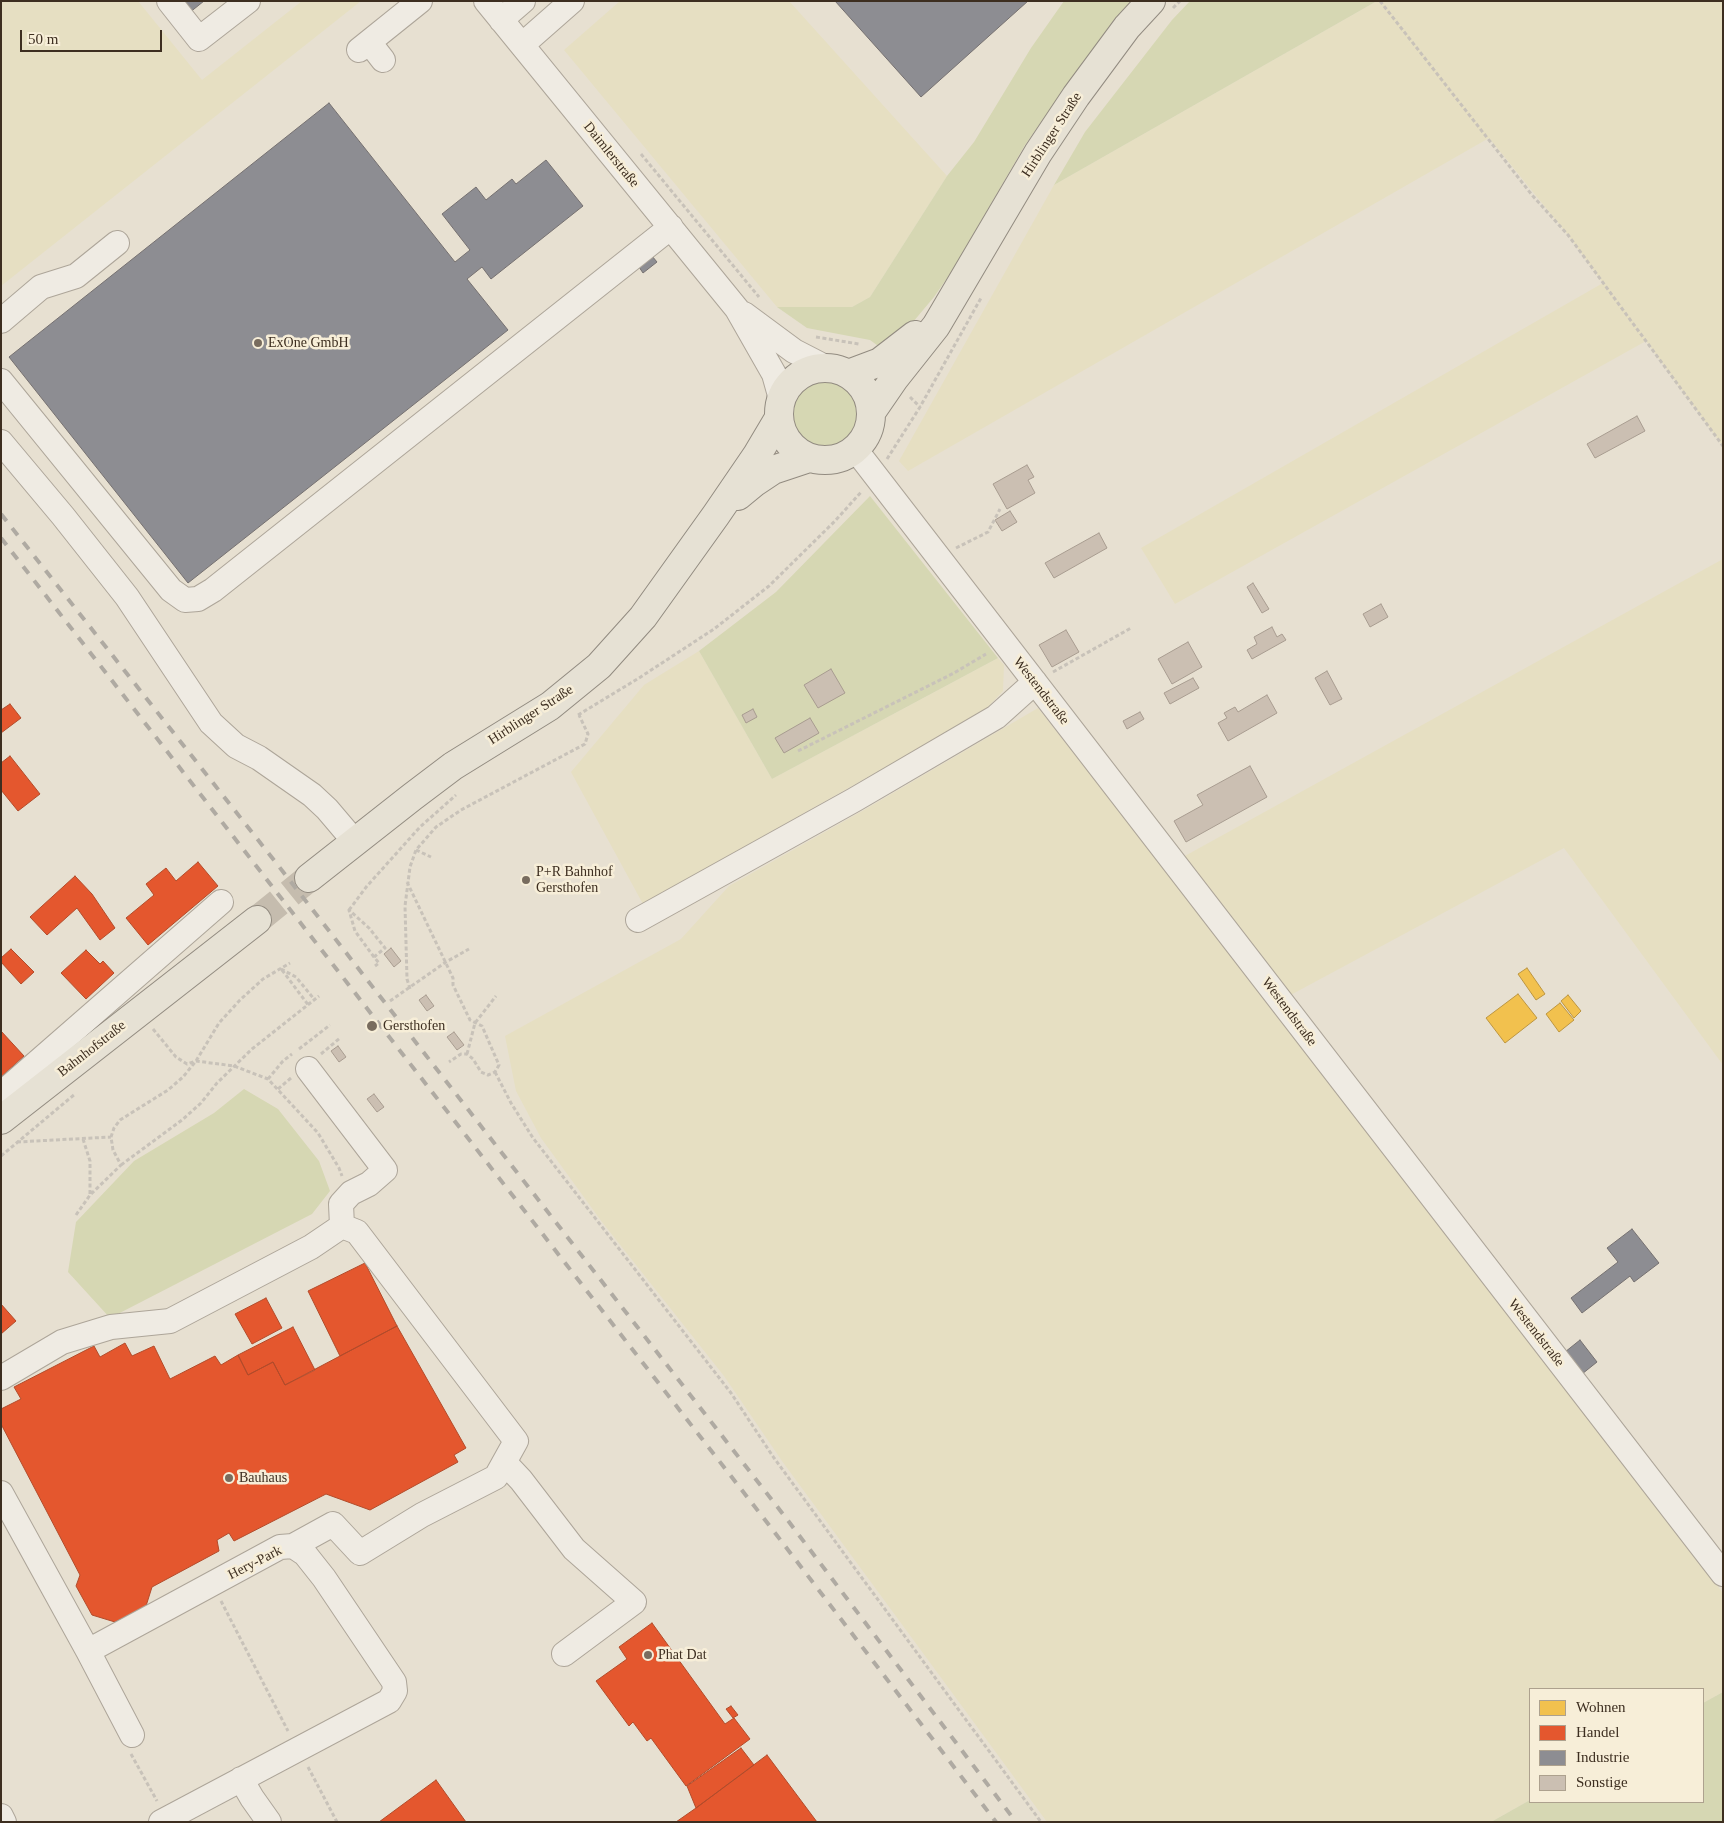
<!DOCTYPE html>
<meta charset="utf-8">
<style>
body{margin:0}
#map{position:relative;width:1724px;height:1823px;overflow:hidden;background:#e7e0d1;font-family:"Times New Roman",serif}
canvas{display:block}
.frame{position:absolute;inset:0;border:2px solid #3d2e20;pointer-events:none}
.legend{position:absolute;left:1529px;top:1688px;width:175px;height:115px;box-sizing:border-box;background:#f7eed8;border:1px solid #ada18e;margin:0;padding:6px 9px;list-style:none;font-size:15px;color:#3d2e20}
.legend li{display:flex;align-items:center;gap:10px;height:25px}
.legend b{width:25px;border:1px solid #ada18e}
.scale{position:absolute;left:20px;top:30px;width:142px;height:22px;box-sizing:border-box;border:2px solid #3d2e20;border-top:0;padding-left:6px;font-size:15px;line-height:18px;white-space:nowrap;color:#3d2e20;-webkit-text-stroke:4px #f7eed8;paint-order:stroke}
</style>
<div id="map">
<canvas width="1724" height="1823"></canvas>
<div class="frame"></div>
<ul class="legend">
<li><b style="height:14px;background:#f2c14e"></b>Wohnen</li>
<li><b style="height:14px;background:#e4572e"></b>Handel</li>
<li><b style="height:14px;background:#8d8d92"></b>Industrie</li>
<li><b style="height:14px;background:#cbbfb2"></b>Sonstige</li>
</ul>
<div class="scale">50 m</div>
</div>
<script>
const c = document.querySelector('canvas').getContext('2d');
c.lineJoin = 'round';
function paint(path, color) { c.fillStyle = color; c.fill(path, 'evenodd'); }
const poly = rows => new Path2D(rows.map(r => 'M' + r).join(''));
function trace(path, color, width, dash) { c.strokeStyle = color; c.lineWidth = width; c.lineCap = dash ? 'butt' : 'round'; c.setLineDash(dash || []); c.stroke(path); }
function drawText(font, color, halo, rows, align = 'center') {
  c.font = font + ' "Times New Roman",serif'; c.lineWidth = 5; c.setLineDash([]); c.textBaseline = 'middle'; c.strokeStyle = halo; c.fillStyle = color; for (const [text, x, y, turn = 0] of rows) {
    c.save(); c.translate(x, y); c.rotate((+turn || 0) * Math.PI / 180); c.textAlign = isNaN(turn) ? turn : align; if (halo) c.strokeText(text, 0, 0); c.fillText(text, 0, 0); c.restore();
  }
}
paint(poly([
 [1,1,138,1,202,80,302,1,361,1,1,286],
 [620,1,789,1,947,176,870,297,852,307,777,307,564,50],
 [1377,1,1723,1,1723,446,1646,341,1175,604,1141,548,1603,283,1568,235,1489,138,908,471,899,461,1054,185],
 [1723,559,1723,1065,1564,848,1285,998,1183,857],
 [699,651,772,779,998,658,1004,665,1003,691,983,712,643,904,571,772,644,685],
 [1038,708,1269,1002,1723,1593,1723,1692,1703,1703,1703,1689,1530,1689,1530,1800,1491,1822,1047,1822,782,1461,724,1376,602,1222,541,1138,516,1091,505,1036,681,939,729,886,864,810]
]), '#e6dfc2');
paint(poly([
 [1064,1,1133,1,1081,65,1025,145,952,271,934,297,913,322,881,348,870,340,807,328,777,307,852,307,870,297,947,176,974,142,1031,48],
 [1190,1,1377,1,1054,185,1085,132,1172,20],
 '790 414a35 35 0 1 1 70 0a35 35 0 1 1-70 0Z',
 [870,496,998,658,772,779,699,651,776,592],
 [244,1089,278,1109,319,1161,330,1191,312,1214,110,1318,68,1272,76,1222,134,1161,214,1113],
 [1723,1692,1723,1822,1491,1822,1530,1800,1530,1802,1703,1802,1703,1703]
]), '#d6d7b3');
const homes = poly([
 [1527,968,1545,994,1536,1000,1518,974,1527,968],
 [1518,994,1537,1018,1505,1043,1486,1018,1518,994],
 [1568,995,1581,1011,1574,1018,1561,1001,1568,995],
 [1560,1003,1574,1020,1559,1032,1546,1014,1560,1003]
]);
paint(homes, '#f2c14e');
trace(homes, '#bc9540', 1);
const shops = poly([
 [10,704,21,718,1,733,1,710,10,704],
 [10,756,40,794,18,811,1,790,1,763,10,756],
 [198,862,218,886,148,945,126,918,154,895,146,884,166,868,176,881,198,862],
 [75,876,92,894,115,928,100,940,77,908,47,935,30,917,75,876],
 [11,949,34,972,21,984,1,962,1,958,11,949],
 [86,950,100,964,103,961,114,973,86,999,61,973,86,950],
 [1,1031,24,1056,1,1077,1,1031],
 [365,1263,397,1326,340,1356,308,1291,365,1263],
 [266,1298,282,1328,252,1344,235,1314,266,1298],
 [1,1304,16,1321,1,1334,1,1304],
 [397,1326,466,1448,454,1455,458,1462,370,1510,326,1494,234,1541,229,1533,217,1540,219,1551,152,1587,146,1606,115,1622,92,1615,76,1586,80,1575,1,1424,1,1409,21,1399,14,1387,94,1346,100,1357,125,1343,132,1356,154,1346,170,1379,215,1356,221,1365,238,1355,248,1375,273,1362,285,1385,397,1326],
 [293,1327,315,1370,285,1385,273,1362,248,1375,238,1355,293,1327],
 [652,1623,725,1724,734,1718,750,1739,686,1786,651,1738,647,1741,633,1722,629,1726,596,1681,627,1659,619,1647,652,1623],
 [731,1706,738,1715,733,1718,726,1709,731,1706],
 [741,1748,754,1765,696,1808,687,1786,741,1748],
 [767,1755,817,1822,676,1822,696,1808,767,1755],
 [436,1780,466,1822,379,1822,436,1780]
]);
paint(shops, '#e4572e');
trace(shops, '#b24b2a', 1);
const industry = poly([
 [171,1,204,1,184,17,171,1],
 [835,1,1028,1,921,97,835,1],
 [329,103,455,262,470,250,442,214,476,187,486,200,512,179,516,184,546,160,583,206,491,279,482,267,467,279,508,330,188,583,9,357,329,103],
 [652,256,657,262,643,273,639,267,652,256],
 [1632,1229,1659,1263,1634,1282,1630,1276,1582,1313,1571,1298,1618,1262,1607,1248,1632,1229],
 [1580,1340,1597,1362,1582,1374,1565,1352,1580,1340]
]);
paint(industry, '#8d8d92');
trace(industry, '#757070', 1);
const building = poly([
 [1637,416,1645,431,1595,458,1587,444,1637,416],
 [1027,465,1034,477,1028,480,1035,493,1007,509,993,484,1027,465],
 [1010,511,1017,522,1002,531,995,520,1010,511],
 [1099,533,1107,548,1054,578,1045,563,1099,533],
 [1253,583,1269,609,1262,613,1247,587,1253,583],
 [1381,604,1388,617,1370,627,1363,614,1381,604],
 [1272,627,1277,637,1282,634,1286,640,1252,659,1247,650,1257,644,1254,637,1272,627],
 [1066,630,1079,652,1052,667,1039,645,1066,630],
 [1188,642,1202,667,1172,684,1158,659,1188,642],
 [831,669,845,693,818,708,804,685,831,669],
 [1327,671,1342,699,1330,705,1315,678,1327,671],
 [1193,678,1199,688,1170,704,1164,693,1193,678],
 [1267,695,1277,713,1228,741,1218,723,1227,718,1224,713,1235,707,1238,712,1267,695],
 [753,709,757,717,746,723,742,715,753,709],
 [1140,712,1144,719,1127,729,1123,721,1140,712],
 [810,718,819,733,784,753,775,738,810,718],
 [1250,766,1267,797,1186,842,1174,821,1203,805,1197,795,1250,766],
 [391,948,401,961,394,967,384,954,391,948],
 [426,995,434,1006,427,1011,419,1000,426,995],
 [454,1032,464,1045,457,1050,447,1037,454,1032],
 [338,1046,346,1057,339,1062,331,1051,338,1046],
 [374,1094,384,1107,377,1112,367,1099,374,1094]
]);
paint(building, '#cbbfb2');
trace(building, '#a89c90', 1);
trace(poly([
 [257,920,309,878]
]), '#c5bcae', 28, [28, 14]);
const minor = poly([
 [169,1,199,39,248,1],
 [486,1,737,309,774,374,781,399],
 [501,20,523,1],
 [369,42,383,60],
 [522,45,572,1],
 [359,50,420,1],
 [744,314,794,351,827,368],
 [1,321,41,287,76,276,117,243],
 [1,381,171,590,185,600,198,599,213,590,671,227],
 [1,442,63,516,127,597,211,723,236,746,259,758,312,795,327,809,355,842],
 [855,449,1723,1574],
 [638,920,854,800,996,717,1035,682],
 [308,1069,385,1170,369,1184,351,1193,341,1204,342,1226],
 [1,1094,221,902],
 [1,1378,62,1342,111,1327,170,1321,311,1247,342,1226],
 [505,1463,521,1480,574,1549,634,1602,564,1654],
 [1,1493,88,1651,280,1547,293,1546,305,1554,324,1578,394,1682,395,1691,389,1701,161,1822],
 [293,1546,333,1524,360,1553,422,1515,496,1477,516,1441,357,1232,342,1226],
 [88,1651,132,1735],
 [241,1779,252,1798,269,1822],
 [1,1816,4,1822]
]);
const major = poly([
 '779 414a46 46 0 1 1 92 0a46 46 0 1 1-92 0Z',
 [848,374,880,362,915,335],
 [872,411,894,379,936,326,1038,153,1076,96,1127,27,1151,1],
 [738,496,755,482,773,470,809,458],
 [309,878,412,797,453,766,550,706,599,666,643,617,716,515,757,455,779,418],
 [1,1120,257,920]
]);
trace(minor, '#ada599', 26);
trace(major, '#928b80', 30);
trace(poly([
 [1380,1,1532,195,1568,235,1723,446],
 [1173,8,1180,1],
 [641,154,759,297],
 [816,337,859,344],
 [910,397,920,407],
 [887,459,920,407,981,298],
 [956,548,988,532,1000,509],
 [1053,672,1131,628],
 [578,715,639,678,714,629,769,586,835,521,862,491],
 [798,751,954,673,986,654],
 [416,850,431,857],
 [407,882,453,978,453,985,470,1020,482,1026,499,1065,495,1072,488,1075,481,1072,473,1059,467,1054,461,1054,449,1062],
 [349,910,367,886,420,827,456,795],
 [374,957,355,931,349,910,369,928,385,948,374,957,379,963,375,966],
 [281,969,296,977,314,999],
 [282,970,309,1006],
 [410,989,407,979,405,906,410,867,416,850,436,827,461,810,585,744,588,734,579,715],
 [390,1001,446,962,469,949],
 [153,1029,176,1057,187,1064,196,1061,234,1066,268,1079,318,1133,339,1168,342,1176],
 [299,1049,330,1025],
 [321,1054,340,1038],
 [467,1054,475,1023,496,996],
 [495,1072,511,1103,533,1138,731,1393,774,1458,1041,1822],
 [268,1079,283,1061,292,1054],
 [278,1089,291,1078],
 [83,1139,90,1161,90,1195],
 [17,1142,111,1137],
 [1,1156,75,1094],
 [121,1165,182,1120,201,1103,217,1083,252,1049,319,996],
 [76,1215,90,1195,121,1165,113,1150,111,1137,114,1128,120,1120,168,1090,183,1077,196,1061,219,1023,240,1000,263,979,290,963],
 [221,1601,288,1731],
 [131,1754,157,1801],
 [308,1767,337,1822]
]), '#c8c2b9', 3, [4, 2.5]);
trace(minor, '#efebe3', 24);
trace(major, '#e6e1d4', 28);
trace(poly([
 [1,514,277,864,786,1518,1016,1822],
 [1,538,769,1525,996,1822]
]), '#afaaa2', 4, [9, 9]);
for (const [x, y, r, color] of [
 [258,343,5,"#786c5e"],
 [526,880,5,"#786c5e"],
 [372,1026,6,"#786c5e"],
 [229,1478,5,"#786c5e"],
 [648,1655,5,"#786c5e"]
]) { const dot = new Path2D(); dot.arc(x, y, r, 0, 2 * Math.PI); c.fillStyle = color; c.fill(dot); trace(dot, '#f7eed8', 2); }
drawText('14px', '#3d2e20', '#f7eed8', [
 ["Hirblinger Straße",1052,135,-57],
 ["Daimlerstraße",611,155,51],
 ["Westendstraße",1041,691,52],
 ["Hirblinger Straße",531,715,-33],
 ["Westendstraße",1289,1012,53],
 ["Bahnhofstraße",92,1049,-38],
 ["Westendstraße",1536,1333,52],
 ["Hery-Park",255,1563,-27]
]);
drawText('14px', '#3d2e20', '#f7eed8', [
 ["ExOne GmbH",268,343],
 ["P+R Bahnhof",536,872],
 ["Gersthofen",536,888],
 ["Gersthofen",383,1026],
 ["Bauhaus",239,1478],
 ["Phat Dat",658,1655]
], 'left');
</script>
